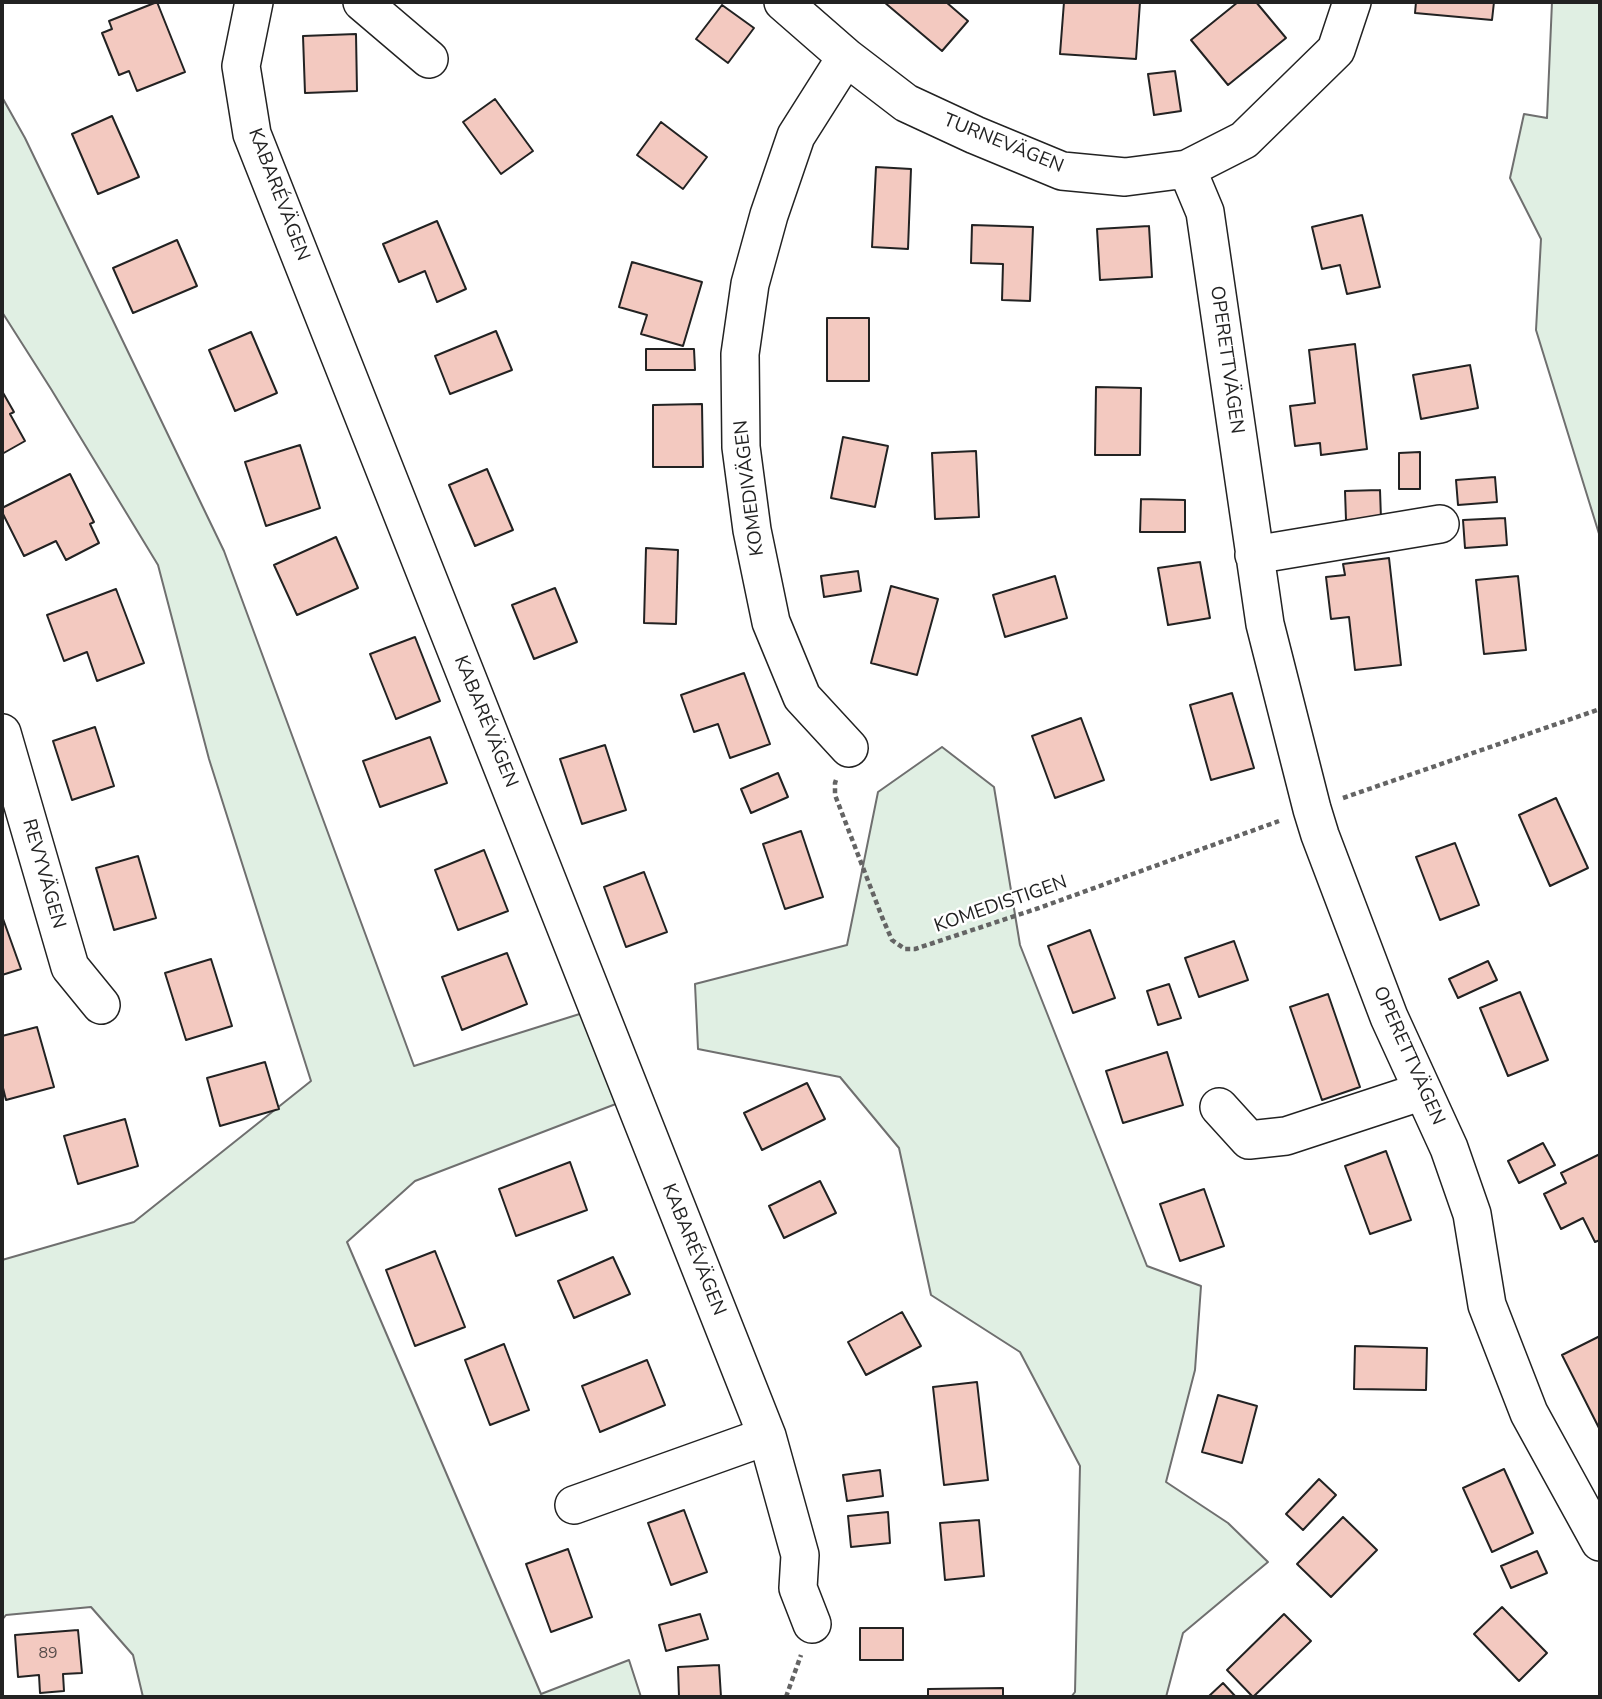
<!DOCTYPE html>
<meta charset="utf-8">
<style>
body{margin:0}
#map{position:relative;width:1602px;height:1699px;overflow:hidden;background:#fff;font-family:"Nunito Sans",sans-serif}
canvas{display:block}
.frame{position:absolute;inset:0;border:4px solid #222;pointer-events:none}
</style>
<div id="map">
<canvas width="1602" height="1699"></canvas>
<div class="frame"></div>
</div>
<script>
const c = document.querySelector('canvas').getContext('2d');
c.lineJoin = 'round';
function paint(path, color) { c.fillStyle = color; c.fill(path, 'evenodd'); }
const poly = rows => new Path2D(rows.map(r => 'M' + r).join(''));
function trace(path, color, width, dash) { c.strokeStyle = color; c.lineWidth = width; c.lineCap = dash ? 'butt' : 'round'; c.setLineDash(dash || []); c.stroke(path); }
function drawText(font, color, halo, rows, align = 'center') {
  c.font = font + ' "Nunito Sans",sans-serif'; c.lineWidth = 5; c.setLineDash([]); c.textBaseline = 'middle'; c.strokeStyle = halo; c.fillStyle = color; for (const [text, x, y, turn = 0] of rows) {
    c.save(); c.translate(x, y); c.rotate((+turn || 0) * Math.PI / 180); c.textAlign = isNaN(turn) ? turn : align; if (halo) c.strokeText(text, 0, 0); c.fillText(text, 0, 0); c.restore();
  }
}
const green = poly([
 [1552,2,1600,2,1600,537,1536,330,1541,239,1510,178,1524,114,1547,118,1552,2],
 [2,97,25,138,224,551,414,1066,586,1012,621,1102,415,1181,347,1242,541,1694,629,1660,641,1697,143,1697,133,1655,91,1607,6,1615,2,1620,2,1260,134,1222,311,1081,209,759,158,565,51,389,2,312,2,97],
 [942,747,994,787,1020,945,1147,1266,1201,1286,1195,1370,1166,1482,1228,1523,1268,1562,1183,1633,1166,1697,1071,1697,1075,1692,1080,1466,1020,1352,931,1295,899,1148,840,1077,698,1049,695,984,847,945,878,792,942,747]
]);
paint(green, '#e0efe3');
trace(green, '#6f6f6f', 2);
const building = poly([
 [157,2,185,72,137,91,129,71,119,75,102,33,112,29,109,21,157,2],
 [884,2,946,2,968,21,942,51,884,2],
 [1064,2,1140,2,1136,59,1060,54,1064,2],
 [1238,2,1256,2,1286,38,1228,85,1191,40,1238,2],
 [1416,2,1494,2,1492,20,1415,13,1416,2],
 [722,5,754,28,728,63,696,39,722,5],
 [356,34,357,91,305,93,303,36,356,34],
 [1175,71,1181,111,1154,115,1148,74,1175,71],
 [495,99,533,151,501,174,463,122,495,99],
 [112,116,139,177,98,194,72,134,112,116],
 [661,122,707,157,683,189,637,155,661,122],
 [876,167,911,169,908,249,872,247,876,167],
 [1362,215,1380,287,1347,294,1340,265,1322,269,1312,227,1362,215],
 [437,221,466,289,437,302,425,271,399,282,383,244,437,221],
 [972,225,1033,227,1030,301,1002,300,1003,264,971,263,972,225],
 [1149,226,1152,277,1100,280,1097,229,1149,226],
 [177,240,197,286,133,313,113,268,177,240],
 [632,262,702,282,683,346,641,334,647,315,619,307,632,262],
 [827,318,869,318,869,381,827,381,827,318],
 [496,331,512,370,450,394,435,356,496,331],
 [251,332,277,393,235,411,209,350,251,332],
 [1355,344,1367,449,1321,455,1320,443,1295,446,1290,406,1315,403,1309,350,1355,344],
 [646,349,694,349,695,370,646,370,646,349],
 [1470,365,1478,408,1421,419,1413,375,1470,365],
 [1096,387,1141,388,1140,455,1095,455,1096,387],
 [2,391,14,412,10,414,25,441,2,454,2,391],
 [702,404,703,467,653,467,653,405,702,404],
 [843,437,888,446,875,507,831,498,843,437],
 [300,445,320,508,266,526,245,462,300,445],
 [976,451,979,517,935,519,932,453,976,451],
 [1420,452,1420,489,1399,489,1399,453,1420,452],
 [487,469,513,530,475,546,449,485,487,469],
 [70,474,94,522,90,524,99,543,66,560,56,541,24,556,2,512,2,508,70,474],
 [1495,477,1497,502,1458,505,1456,480,1495,477],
 [1380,490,1381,519,1346,520,1345,491,1380,490],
 [1141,499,1185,500,1185,532,1140,532,1141,499],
 [1505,518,1507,545,1465,548,1463,520,1505,518],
 [336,537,358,588,297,615,274,565,336,537],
 [646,548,678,550,676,624,644,623,646,548],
 [1389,558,1401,665,1355,670,1349,617,1331,619,1326,577,1345,575,1343,564,1389,558],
 [1200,562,1210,618,1168,625,1158,568,1200,562],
 [858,571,861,591,824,597,821,576,858,571],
 [1055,576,1067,618,1005,637,993,595,1055,576],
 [1518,576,1526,650,1484,654,1476,580,1518,576],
 [891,586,938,599,917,675,871,663,891,586],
 [555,588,577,642,534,659,512,605,555,588],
 [116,589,144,663,97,681,87,652,64,661,47,615,116,589],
 [415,637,440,701,396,719,370,654,415,637],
 [744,673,770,744,730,758,718,724,694,732,681,695,744,673],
 [1232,693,1254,768,1211,780,1190,705,1232,693],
 [1081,718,1104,780,1055,798,1032,736,1081,718],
 [95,727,114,786,72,800,53,741,95,727],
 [430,737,447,783,380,807,363,761,430,737],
 [605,745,626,810,582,824,560,759,605,745],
 [778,773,788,797,751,813,741,789,778,773],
 [1556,798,1588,868,1550,886,1519,815,1556,798],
 [801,831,823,897,785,909,763,844,801,831],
 [1455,843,1479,905,1440,920,1416,857,1455,843],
 [484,850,508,911,458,930,435,870,484,850],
 [138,856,156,918,114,930,96,868,138,856],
 [644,872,667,932,626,947,604,887,644,872],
 [2,916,21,969,2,975,2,916],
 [1090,930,1115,998,1073,1013,1048,946,1090,930],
 [1234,941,1248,980,1199,997,1185,958,1234,941],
 [507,953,527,1004,462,1030,442,977,507,953],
 [211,959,232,1026,186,1040,165,973,211,959],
 [1488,961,1497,980,1458,998,1449,979,1488,961],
 [1169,984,1181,1018,1158,1025,1147,991,1169,984],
 [1520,992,1548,1060,1508,1076,1480,1008,1520,992],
 [1328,994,1360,1087,1322,1100,1290,1007,1328,994],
 [37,1027,54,1087,6,1100,2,1084,2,1036,37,1027],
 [1167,1052,1183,1105,1123,1123,1106,1071,1167,1052],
 [265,1062,279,1109,220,1126,207,1078,265,1062],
 [807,1083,825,1119,762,1150,744,1113,807,1083],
 [125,1119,138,1166,78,1184,64,1136,125,1119],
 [1543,1143,1555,1165,1519,1183,1508,1161,1543,1143],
 [1386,1151,1411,1220,1370,1234,1345,1166,1386,1151],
 [1600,1154,1600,1240,1595,1242,1583,1218,1561,1229,1544,1194,1566,1183,1561,1173,1600,1154],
 [570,1162,587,1210,516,1236,499,1189,570,1162],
 [820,1181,836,1213,784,1238,769,1206,820,1181],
 [1204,1189,1224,1246,1180,1261,1160,1204,1204,1189],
 [435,1251,465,1327,415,1346,386,1270,435,1251],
 [613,1257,630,1294,574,1318,558,1281,613,1257],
 [902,1312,921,1346,866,1375,848,1342,902,1312],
 [1600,1336,1600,1430,1562,1355,1600,1336],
 [504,1344,529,1410,490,1425,465,1360,504,1344],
 [1355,1346,1427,1348,1426,1390,1354,1389,1355,1346],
 [647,1360,665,1405,600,1432,582,1386,647,1360],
 [977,1382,988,1480,944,1485,933,1387,977,1382],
 [1218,1395,1257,1406,1242,1463,1202,1452,1218,1395],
 [1504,1469,1533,1533,1492,1552,1463,1488,1504,1469],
 [880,1470,883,1496,847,1501,843,1475,880,1470],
 [1319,1479,1336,1495,1303,1530,1286,1514,1319,1479],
 [684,1510,707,1572,671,1585,648,1523,684,1510],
 [888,1512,890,1543,851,1547,848,1516,888,1512],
 [1343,1517,1377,1550,1331,1597,1297,1564,1343,1517],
 [979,1520,984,1576,945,1580,940,1523,979,1520],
 [568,1549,592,1617,551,1632,526,1564,568,1549],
 [1537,1551,1547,1573,1511,1588,1501,1566,1537,1551],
 [1502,1607,1547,1653,1519,1681,1474,1634,1502,1607],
 [700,1614,708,1639,666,1651,659,1625,700,1614],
 [1284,1614,1311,1641,1253,1697,1227,1670,1284,1614],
 [860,1628,903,1628,903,1660,860,1660,860,1628],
 [78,1630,82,1673,63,1674,64,1691,40,1693,39,1675,18,1677,15,1635,78,1630],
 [719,1665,721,1697,679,1697,678,1667,719,1665],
 [1223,1683,1236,1697,1208,1697,1223,1683],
 [1003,1688,1003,1697,928,1697,928,1689,1003,1688]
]);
paint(building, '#f3c9c0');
trace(building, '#222', 2);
const minor = poly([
 [254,2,241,66,252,134,767,1436,800,1555,798,1588,812,1624],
 [362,2,429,59],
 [783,2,846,57,906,103,975,135,1062,171,1125,177,1187,169,1244,140,1336,50,1352,2],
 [846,57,796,136,769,215,750,284,740,354,741,447,752,530,771,622,802,697,849,748],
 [1187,169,1205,212,1265,624,1312,809,1320,835,1389,1017,1449,1148,1472,1214,1487,1305,1529,1413,1600,1542],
 [1254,555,1440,524],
 [2,733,70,967,101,1005],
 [1219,1107,1249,1140,1286,1136,1423,1091],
 [574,1505,767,1436]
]);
trace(minor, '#222', 40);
trace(poly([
 [836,780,835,783,835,795,882,917,892,940,905,949,915,949,1039,908,1279,821],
 [1343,798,1600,709],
 [786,1697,801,1655]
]), '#646464', 4.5, [5, 3.5]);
trace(minor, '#fff', 37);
drawText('16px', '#564c4a', null, [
 ["89",48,1654]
]);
drawText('19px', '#222', '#fff', [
 ["TURNEVÄGEN",1003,144,22],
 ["KABARÉVÄGEN",278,195,69],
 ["OPERETTVÄGEN",1226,360,82],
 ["KOMEDIVÄGEN",750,488,-97],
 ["KABARÉVÄGEN",485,722,68],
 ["REVYVÄGEN",43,874,74],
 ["KOMEDISTIGEN",1001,905,-19],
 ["OPERETTVÄGEN",1408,1056,66],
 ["KABARÉVÄGEN",693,1250,68]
]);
</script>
